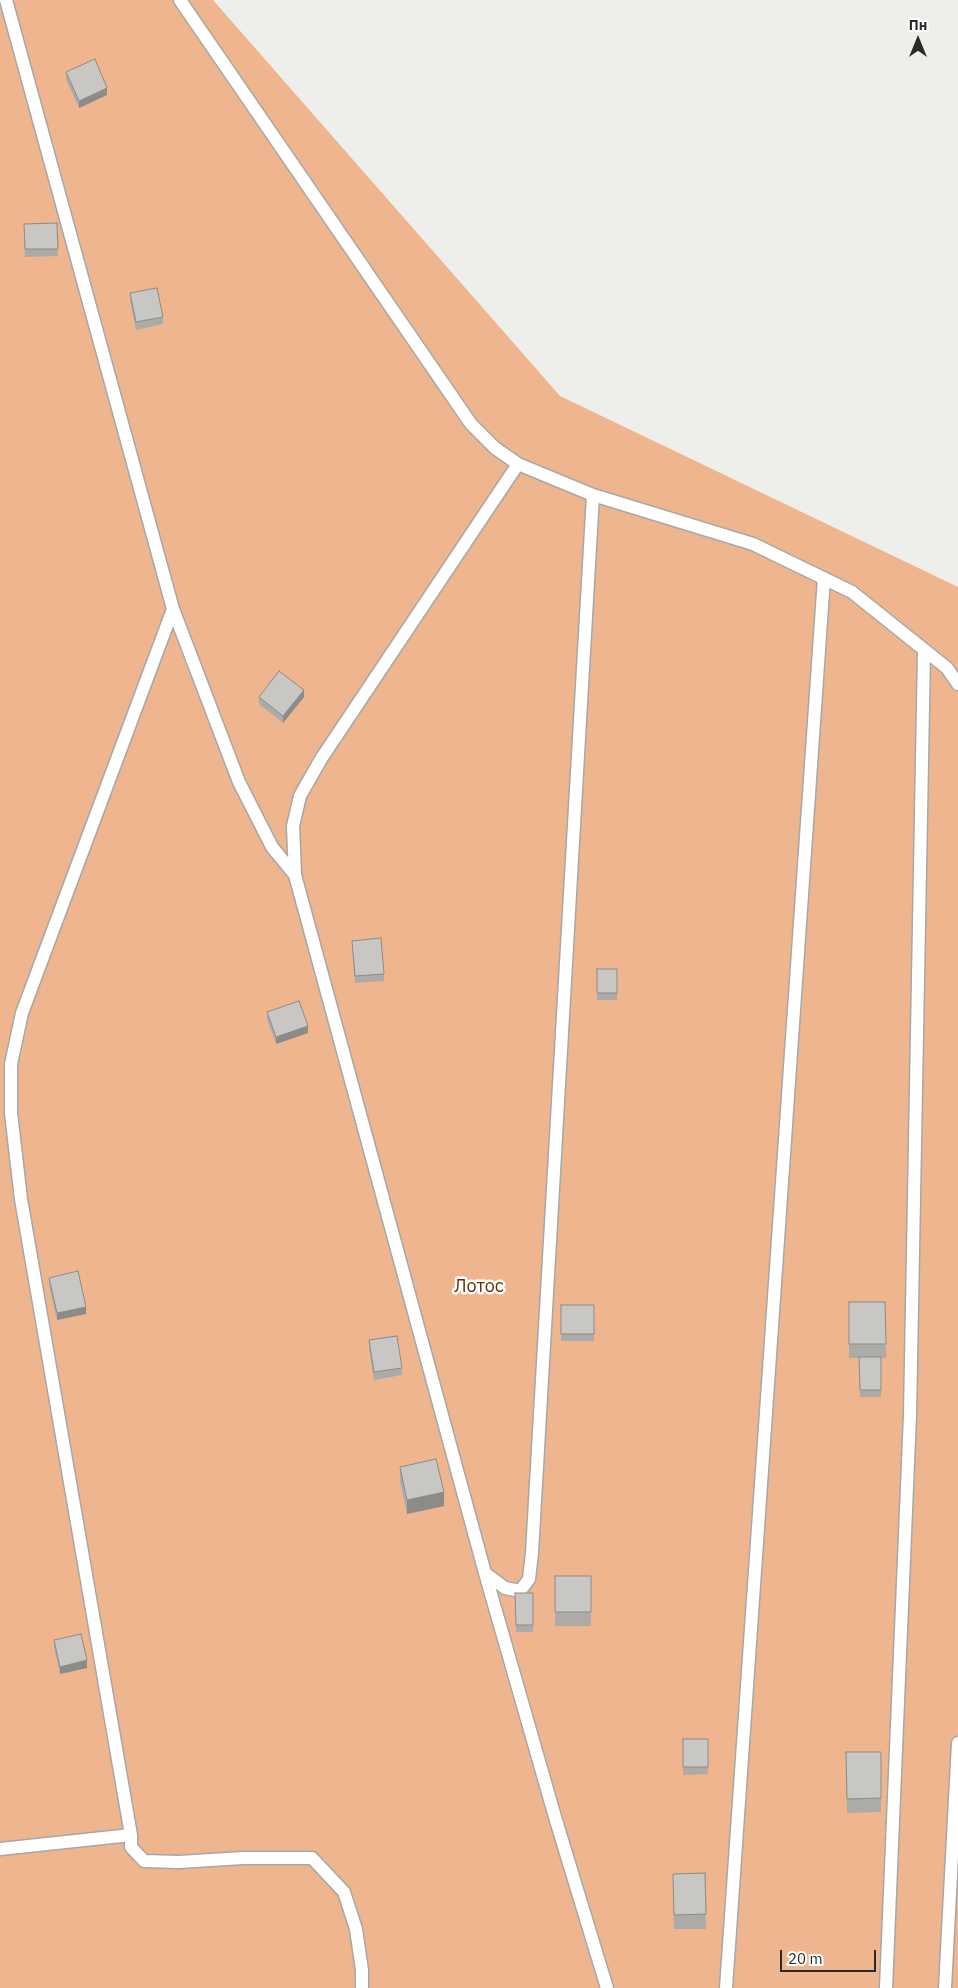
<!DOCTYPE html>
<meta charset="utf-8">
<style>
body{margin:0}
#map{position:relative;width:958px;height:1988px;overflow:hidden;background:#eeefea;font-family:"IBM Plex Sans",sans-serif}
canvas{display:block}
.north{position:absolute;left:893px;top:15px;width:50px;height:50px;-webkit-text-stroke:4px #fff;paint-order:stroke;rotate:0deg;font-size:14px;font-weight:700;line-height:20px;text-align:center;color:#292a28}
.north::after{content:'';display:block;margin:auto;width:18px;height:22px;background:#292a28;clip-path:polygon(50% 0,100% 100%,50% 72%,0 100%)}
.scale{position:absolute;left:780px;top:1950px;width:96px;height:22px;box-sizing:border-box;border:2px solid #292a28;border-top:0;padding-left:6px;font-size:15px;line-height:18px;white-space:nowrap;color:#292a28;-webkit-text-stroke:4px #fff;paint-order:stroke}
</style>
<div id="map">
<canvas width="958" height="1988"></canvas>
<div class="north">Пн</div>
<div class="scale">20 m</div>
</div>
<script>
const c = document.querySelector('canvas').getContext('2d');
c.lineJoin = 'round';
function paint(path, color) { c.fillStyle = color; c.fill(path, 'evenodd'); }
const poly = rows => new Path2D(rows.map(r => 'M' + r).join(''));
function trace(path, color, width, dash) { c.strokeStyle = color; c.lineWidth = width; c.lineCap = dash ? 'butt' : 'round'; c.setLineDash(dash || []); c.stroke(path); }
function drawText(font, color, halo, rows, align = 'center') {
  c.font = font + ' "IBM Plex Sans",sans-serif'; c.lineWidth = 5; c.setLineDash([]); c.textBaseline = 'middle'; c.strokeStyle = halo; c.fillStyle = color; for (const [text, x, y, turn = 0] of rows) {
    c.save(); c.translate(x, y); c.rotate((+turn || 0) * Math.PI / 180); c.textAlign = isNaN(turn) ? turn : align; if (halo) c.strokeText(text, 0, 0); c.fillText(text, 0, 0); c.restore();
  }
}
paint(poly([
 [0,0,213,0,560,396,958,587,958,1988,0,1988]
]), '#eeb58e');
const service = poly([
 [6,0,173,609,239,782,272,847,295,875],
 [180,0,471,424,495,448,518,464,593,495,753,544,852,592,947,668,958,684],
 [518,464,321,759,300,796,293,826,295,875,485,1573,505,1588,520,1591,529,1579,532,1553,593,495],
 [173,609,22,1013,11,1064,11,1113,21,1199,131,1835,131,1847,144,1861,179,1862,243,1858,312,1858,344,1892,356,1929,362,1970,362,1988],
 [485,1573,555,1817,607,1988],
 [0,1849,131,1835],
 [726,1988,824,578],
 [886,1988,910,1415,924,651],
 [945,1988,958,1743]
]);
trace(service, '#a7a8a4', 15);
trace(service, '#fff', 12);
paint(poly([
 [66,72,107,95,79,108,66,79],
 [57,223,58,256,25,257,24,224],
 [130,293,163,317,163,324,136,330,130,300],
 [259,697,304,697,283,723,259,704],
 [352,941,384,974,384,981,355,983],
 [597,969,617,969,617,1000,597,1000],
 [267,1012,308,1033,276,1044,267,1019],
 [49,1278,86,1314,57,1320,49,1285],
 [849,1302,885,1302,886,1358,881,1358,881,1397,860,1397,859,1358,849,1358],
 [561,1305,594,1305,594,1341,561,1341],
 [369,1340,402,1368,402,1375,374,1380,369,1348],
 [400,1467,444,1506,407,1514,400,1481],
 [555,1576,591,1576,591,1626,555,1626],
 [515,1593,533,1593,533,1632,516,1632],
 [54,1640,87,1668,60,1674,54,1647],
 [683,1739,708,1739,708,1774,683,1775],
 [846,1752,881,1752,881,1812,847,1813],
 [705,1873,706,1929,674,1929,673,1874]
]), '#adaba8');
paint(poly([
 [107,88,107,95,79,108,79,101],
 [304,690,304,697,283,723,283,716],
 [308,1026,308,1033,276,1044,276,1037],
 [86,1307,86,1314,57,1320,57,1313],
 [444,1492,444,1506,407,1514,407,1500],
 [87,1660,87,1668,60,1674,60,1667]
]), '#8d8b88');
const building = poly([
 [95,59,107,88,79,101,66,72,95,59],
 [57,223,58,249,25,249,24,224,57,223],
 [157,288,163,317,136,322,130,293,157,288],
 [279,671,304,690,283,716,259,697,279,671],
 [381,938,384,974,355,976,352,941,381,938],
 [597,969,617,969,617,993,597,993,597,969],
 [299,1001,308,1026,276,1037,267,1012,299,1001],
 [78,1271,86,1307,57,1313,49,1278,78,1271],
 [849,1302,885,1302,886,1344,849,1344,849,1302],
 [561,1305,594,1305,594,1334,561,1334,561,1305],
 [397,1336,402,1368,374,1372,369,1340,397,1336],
 [859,1357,881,1357,881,1390,860,1390,859,1357],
 [436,1459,444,1492,407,1500,400,1467,436,1459],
 [555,1576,591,1576,591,1612,555,1612,555,1576],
 [515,1593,533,1593,533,1625,516,1625,515,1593],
 [81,1634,87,1660,60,1667,54,1640,81,1634],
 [683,1739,708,1739,708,1767,683,1767,683,1739],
 [846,1752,881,1752,881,1798,847,1799,846,1752],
 [705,1873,706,1914,674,1915,673,1874,705,1873]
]);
paint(building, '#c9c7c3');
trace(building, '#8d8b88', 1);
drawText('18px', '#622f00', '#fff', [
 ["Лотос",479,1287]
]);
</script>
